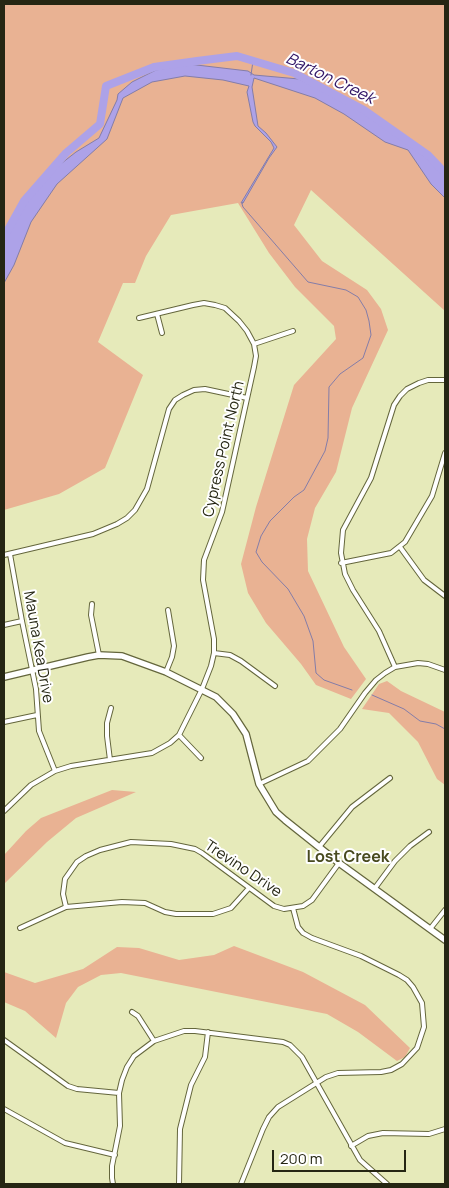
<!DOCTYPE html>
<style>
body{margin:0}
#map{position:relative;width:449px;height:1188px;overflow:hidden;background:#e6eaba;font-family:Manrope,sans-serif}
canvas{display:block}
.frame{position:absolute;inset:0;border:5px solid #252613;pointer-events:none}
.scale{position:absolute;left:272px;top:1150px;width:134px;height:22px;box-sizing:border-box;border:2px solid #252613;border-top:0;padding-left:6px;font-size:15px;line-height:18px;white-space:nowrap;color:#252613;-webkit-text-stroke:4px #fff;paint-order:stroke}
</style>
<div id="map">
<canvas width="449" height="1188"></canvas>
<div class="frame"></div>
<div class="scale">200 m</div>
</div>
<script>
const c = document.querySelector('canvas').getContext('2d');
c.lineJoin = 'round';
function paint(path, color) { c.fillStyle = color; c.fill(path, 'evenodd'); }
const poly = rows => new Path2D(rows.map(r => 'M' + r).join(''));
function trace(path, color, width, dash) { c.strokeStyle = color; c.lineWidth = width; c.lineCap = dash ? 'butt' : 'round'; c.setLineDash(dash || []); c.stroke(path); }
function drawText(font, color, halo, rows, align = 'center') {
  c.font = font + ' Manrope,sans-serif'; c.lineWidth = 4; c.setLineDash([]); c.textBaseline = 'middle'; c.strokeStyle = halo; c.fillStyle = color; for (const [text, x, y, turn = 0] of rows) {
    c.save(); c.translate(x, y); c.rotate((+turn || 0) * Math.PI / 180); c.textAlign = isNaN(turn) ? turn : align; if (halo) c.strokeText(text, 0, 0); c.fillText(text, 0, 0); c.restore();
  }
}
paint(poly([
 [4,4,445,4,445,311,311,190,294,225,322,261,367,290,381,309,388,330,352,408,336,472,315,508,307,539,308,571,344,647,366,679,351,699,316,685,301,664,266,623,248,593,241,564,256,507,294,385,336,339,334,326,295,287,269,253,238,203,171,215,146,256,135,283,123,283,98,342,143,375,105,468,59,494,4,510],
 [387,681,401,691,445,712,445,785,437,779,418,742,389,713,362,709,379,684],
 [112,790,136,792,76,818,47,842,4,884,4,855,26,831,41,818],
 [234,946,303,972,365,1005,410,1048,405,1057,397,1061,358,1032,327,1014,121,973,101,975,78,987,66,1003,56,1038,25,1011,4,1002,4,972,35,983,83,969,117,947,139,948,179,960,214,955]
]), '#e9b293');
const water = poly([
 [188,64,248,71,254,75,299,79,356,108,397,132,424,156,445,177,445,198,431,184,408,150,385,142,344,114,315,98,254,78,252,87,258,126,266,133,277,147,269,158,243,203,241,203,274,148,271,142,255,126,253,122,247,92,249,86,223,80,185,76,152,82,123,98,107,139,57,184,31,222,14,265,4,283,4,242,22,204,53,170,76,152,99,138,117,100,118,94,132,82,156,70,188,64]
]);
paint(water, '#ada2e8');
trace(water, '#847da8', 1);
trace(poly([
 [251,75,253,61],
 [243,202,242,204,243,207,308,282,346,290,358,297,366,310,369,321,371,335,363,358,340,374,329,387,328,438,325,451,304,490,294,497,270,521,261,536,256,552,262,562,288,589,304,616,313,641,316,673,324,680,352,690],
 [372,695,404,709,420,721,436,724,445,729]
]), '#847da8', 1);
trace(poly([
 [4,237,24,201,66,153,100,124,106,86,154,67,197,61,237,56,294,73,364,110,428,155,445,173]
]), '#ada2e8', 8);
const street = poly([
 [157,314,162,333],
 [254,344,293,331],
 [400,547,424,580,445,596],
 [10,554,22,621,36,689,39,731,55,771],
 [4,555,93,534,117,524,127,518,135,510,147,489,169,409,175,400,183,395,194,390,205,389,247,398],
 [341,563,391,553,405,542,432,496,445,453],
 [92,604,91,615,99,655],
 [4,625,22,621],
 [214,653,230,655,241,661,275,686],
 [395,667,379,631,353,590,345,574,341,553,343,530,371,478,394,405,400,396,407,389,419,383,428,380,445,380],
 [166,672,172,657,174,646,168,610],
 [4,722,37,715],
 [179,735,201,758],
 [110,760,107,736,107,723,111,708],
 [259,784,308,761,340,729,365,693,376,680,385,673,395,667,418,663,428,664,445,670],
 [4,811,31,785,55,771,71,766,152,753,170,743,179,735,202,689,211,666,214,653,214,639,203,580,204,560,222,512,254,367,256,356,254,344,247,331,239,321,225,308,215,305,204,303,193,305,139,318],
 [319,847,352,807,390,778],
 [375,888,395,861,410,846,429,832],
 [66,907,63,894,65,879,77,862,86,856,100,850,131,842,171,844,195,849,202,853,274,906,284,909,303,906,312,900,339,863],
 [20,928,66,907,122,902,145,903,165,912,176,914,213,914,231,908,249,888],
 [430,929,445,910],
 [132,1012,138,1016,154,1041],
 [4,1040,68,1086,77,1089,119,1093],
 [4,1109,65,1143,115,1155],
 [351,1146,368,1136,383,1133,429,1134,445,1129],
 [113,1184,112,1178,112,1166,120,1126,119,1093,122,1080,127,1067,134,1056,154,1041,184,1031,195,1031,283,1042,290,1045,302,1057,360,1160,387,1184],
 [179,1184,180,1129,191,1085,205,1057,208,1032],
 [241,1184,263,1129,269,1117,278,1107,326,1077,338,1073,381,1072,391,1070,402,1064,417,1048,424,1027,422,1003,413,987,407,980,399,975,361,956,312,938,303,933,298,927,293,908]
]);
const secondary = poly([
 [4,677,88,657,99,655,122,656,166,672,216,697,233,714,246,734,259,784,276,812,285,820,339,863,445,940]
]);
trace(street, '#64663c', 6);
trace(secondary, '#64663c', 8);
trace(street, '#fff', 4);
trace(secondary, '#fff', 5.5);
drawText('15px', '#252613', '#fff', [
 ["Cypress Point North",224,449,-77],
 ["Mauna Kea Drive",38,647,80],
 ["Trevino Drive",243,869,34]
]);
drawText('italic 16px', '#301566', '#fff', [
 ["Barton Creek",330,79,26]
]);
drawText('bold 16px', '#484a1f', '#fff', [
 ["Lost Creek",348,858]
]);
</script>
